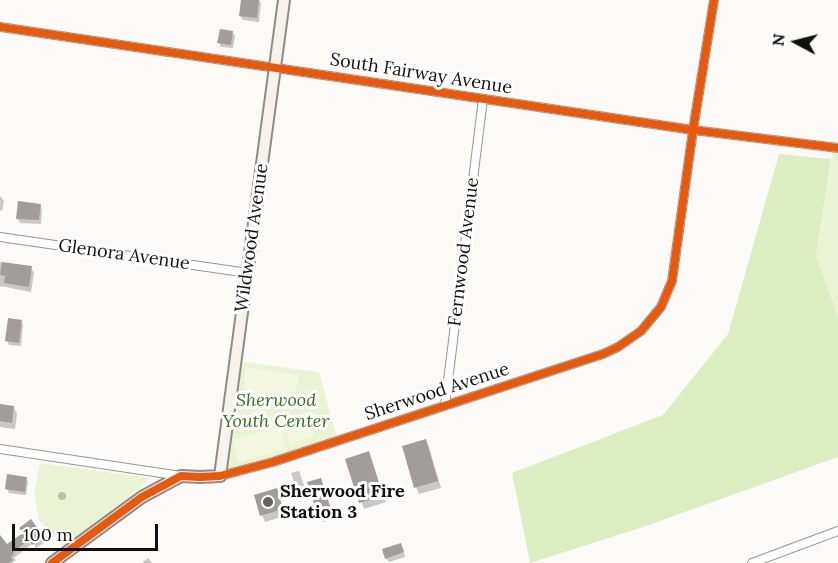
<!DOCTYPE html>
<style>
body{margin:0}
#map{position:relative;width:838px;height:563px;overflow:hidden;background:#fcfaf7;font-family:Lora,serif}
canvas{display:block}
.north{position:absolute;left:766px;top:12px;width:60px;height:60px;-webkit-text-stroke:4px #fff;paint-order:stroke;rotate:277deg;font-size:16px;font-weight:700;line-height:24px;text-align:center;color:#101010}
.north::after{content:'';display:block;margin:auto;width:21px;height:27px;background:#101010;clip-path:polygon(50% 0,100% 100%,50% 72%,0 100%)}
.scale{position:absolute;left:12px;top:524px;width:146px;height:27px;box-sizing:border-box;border:3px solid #101010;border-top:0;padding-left:8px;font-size:18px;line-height:21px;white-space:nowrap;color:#101010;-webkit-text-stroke:4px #fff;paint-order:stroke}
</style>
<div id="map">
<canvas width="838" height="563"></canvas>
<div class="north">N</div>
<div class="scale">100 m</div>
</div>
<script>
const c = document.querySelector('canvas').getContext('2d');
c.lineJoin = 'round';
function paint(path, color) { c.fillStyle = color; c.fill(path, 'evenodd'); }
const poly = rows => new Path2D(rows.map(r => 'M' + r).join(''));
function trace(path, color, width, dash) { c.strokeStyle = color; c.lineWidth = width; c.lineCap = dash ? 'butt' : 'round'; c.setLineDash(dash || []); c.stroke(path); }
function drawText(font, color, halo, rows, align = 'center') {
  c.font = font + ' Lora,serif'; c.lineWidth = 6; c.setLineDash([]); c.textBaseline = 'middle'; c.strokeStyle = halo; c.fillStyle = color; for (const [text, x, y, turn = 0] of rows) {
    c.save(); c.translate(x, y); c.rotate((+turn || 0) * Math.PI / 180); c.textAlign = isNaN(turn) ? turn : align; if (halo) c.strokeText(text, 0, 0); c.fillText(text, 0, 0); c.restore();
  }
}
paint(poly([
 [833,148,838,148,838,317,816,256],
 [236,361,319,372,338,441,220,476],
 [40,463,150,478,140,488,66,549,39,520,34,493]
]), '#eaf4d4');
paint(poly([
 [779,154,831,159,816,256,838,317,838,457,643,527,530,563,512,473,663,415,728,334]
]), '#dcedc1');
paint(poly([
 [246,368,298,375,295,401,243,395],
 [307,412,314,436,290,444,283,420],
 [280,427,286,449,238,462,232,440]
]), '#f3f7df');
paint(poly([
 [242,0,259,0,261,3,259,22,243,20,240,16],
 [232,32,235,36,233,48,221,47,219,43],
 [0,196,4,201,2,211,0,210],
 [40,206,42,210,41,224,20,223,18,219],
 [0,262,31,268,34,273,31,292,0,286],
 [21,321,23,325,21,346,9,345,7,341],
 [0,405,14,407,17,414,15,429,0,427],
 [425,441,429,447,441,488,419,494,416,487],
 [369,453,386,502,364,509,347,460],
 [299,471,305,488,297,490,291,473],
 [26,478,28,482,26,495,9,493,7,489],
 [320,479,334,519,323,522,309,483],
 [276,490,285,516,265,522,262,515],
 '58 496a4 4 0 1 1 8 0a4 4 0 1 1-8 0Z',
 [30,521,45,542,36,548,33,543,14,558,16,560,12,563,0,563,0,544,7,547,24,534],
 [403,548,405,557,389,562,386,558],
 [148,558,152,563,142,563]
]), '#0003');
paint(poly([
 [241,0,259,0,257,18,239,16],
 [220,29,233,31,231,45,217,43],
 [18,201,41,204,39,220,16,219],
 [2,262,32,266,29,287,4,283,5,276,0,275],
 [8,318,22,320,19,343,5,341],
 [0,404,14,406,12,423,0,421],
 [426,439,438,481,414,488,402,446],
 [369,451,383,496,359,503,345,459],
 [7,474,27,477,25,492,5,489],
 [321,478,332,512,318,516,307,482],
 [277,488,283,509,260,516,254,495],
 [31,519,43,536,32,545,29,540,13,552,14,554,11,557,13,560,9,563,0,563,0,535,7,544,23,533,19,528],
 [401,543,404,552,385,559,382,549]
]), '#a09d9b');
const street = poly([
 [0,27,693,130,838,148],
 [0,237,248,273],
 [445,405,483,99],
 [0,449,181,476],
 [220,476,273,462,603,354,618,347,641,331,661,307,672,281,693,130,714,0],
 [752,563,838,531]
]);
const secondary = poly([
 [52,563,142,497,181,476,200,477,220,476,284,0]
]);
trace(street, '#969594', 10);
trace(secondary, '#8d8c8b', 14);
trace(street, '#fffefe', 8);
trace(secondary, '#f6f3eb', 10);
trace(poly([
 [0,27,693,130,838,148],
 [52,563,142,497,181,476,200,477,220,476,273,462,603,354,618,347,641,331,661,307,672,281,693,130,714,0]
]), '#e8590c', 8);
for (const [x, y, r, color] of [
 [268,502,6,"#636261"]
]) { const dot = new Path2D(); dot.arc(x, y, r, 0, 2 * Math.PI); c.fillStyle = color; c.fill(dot); trace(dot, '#fff', 2); }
drawText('18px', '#101010', '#fff', [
 ["South Fairway Avenue",421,74,9],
 ["Wildwood Avenue",252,238,-82],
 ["Fernwood Avenue",464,252,-83],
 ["Glenora Avenue",124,255,8],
 ["Sherwood Avenue",437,392,-18]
]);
drawText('italic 18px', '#367118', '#fff', [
 ["Sherwood",276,401],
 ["Youth Center",276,422]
]);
drawText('bold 18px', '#101010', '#fff', [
 ["Sherwood Fire",280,492],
 ["Station 3",280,513]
], 'left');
</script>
